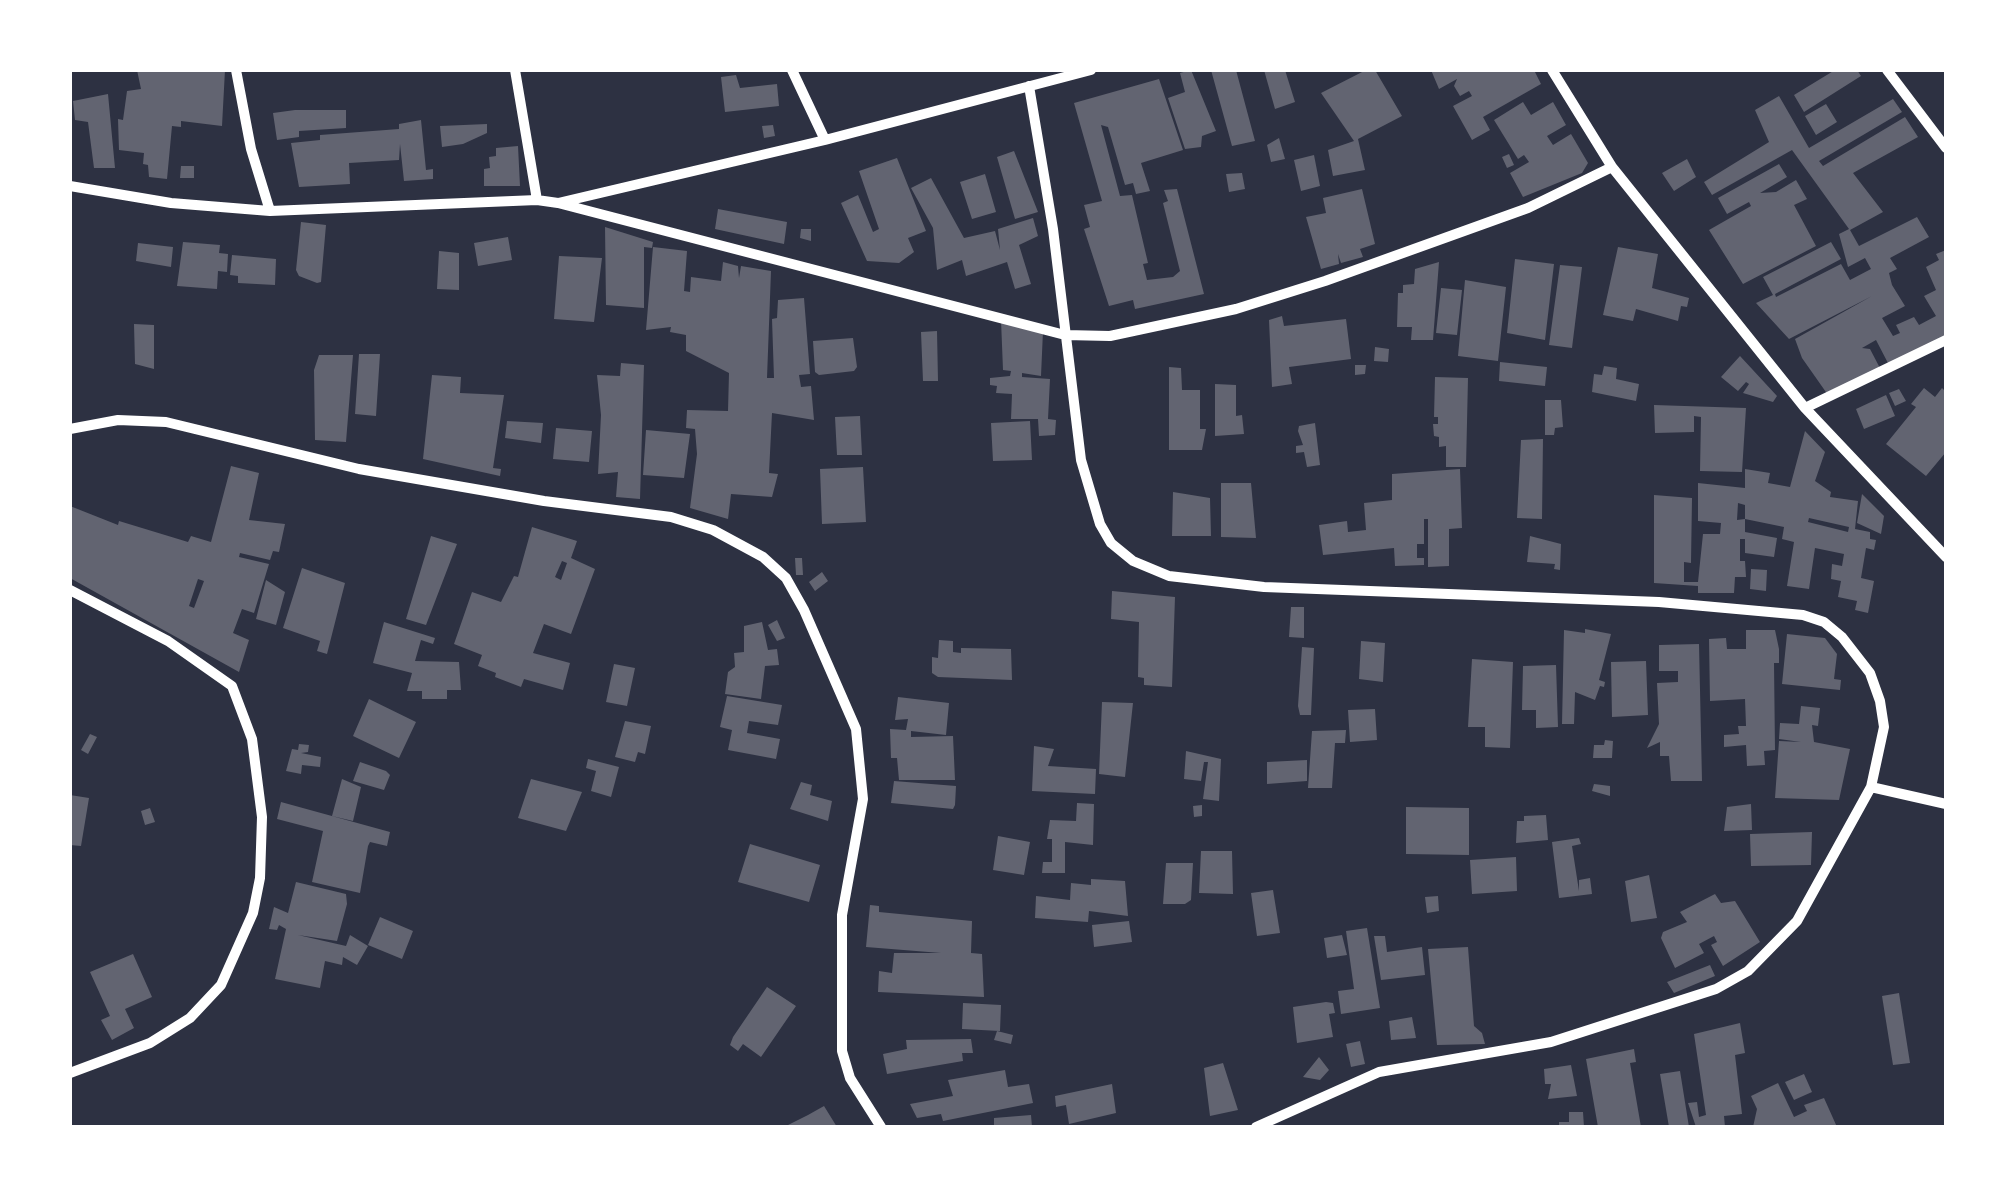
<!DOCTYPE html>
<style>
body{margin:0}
#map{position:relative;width:2016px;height:1197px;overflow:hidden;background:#2d3142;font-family:"PT Sans",sans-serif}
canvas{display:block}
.frame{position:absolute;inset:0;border:72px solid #fff;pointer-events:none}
</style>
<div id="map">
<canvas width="2016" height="1197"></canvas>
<div class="frame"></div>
</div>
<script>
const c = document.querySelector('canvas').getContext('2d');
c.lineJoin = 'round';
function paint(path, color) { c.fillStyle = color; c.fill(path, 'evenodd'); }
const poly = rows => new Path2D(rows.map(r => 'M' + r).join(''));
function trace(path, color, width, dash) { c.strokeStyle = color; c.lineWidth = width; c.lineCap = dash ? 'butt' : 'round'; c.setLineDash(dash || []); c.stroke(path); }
paint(poly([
 [137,70,225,70,222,126,181,121,181,127,172,126,167,179,149,177,148,165,143,164,144,153,119,150,118,119,123,120,127,91,141,89],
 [1191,70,1216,131,1202,136,1201,147,1185,149,1168,98,1185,92,1180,73],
 [1211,70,1236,70,1255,141,1232,146],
 [1264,70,1285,70,1295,102,1275,109],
 [1366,70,1375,70,1402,116,1358,139,1365,170,1333,176,1328,150,1354,141,1321,93],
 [1431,70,1534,70,1541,84,1483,117,1490,130,1472,140,1453,106,1472,96,1469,91,1460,96,1454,86,1457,79,1439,89],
 [1835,70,1857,70,1861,76,1804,112,1794,95],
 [736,75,740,88,777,84,779,106,725,112,721,77],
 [1159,79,1183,150,1141,163,1150,191,1136,194,1133,183,1125,185,1108,127,1101,125,1120,196,1132,195,1148,263,1143,264,1147,280,1173,277,1180,271,1163,203,1168,201,1164,190,1177,189,1204,294,1135,309,1133,300,1109,306,1084,229,1090,227,1084,205,1102,201,1074,103],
 [108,94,115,168,94,168,88,122,75,120,73,101],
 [1779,96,1809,148,1893,99,1902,112,1819,161,1823,166,1905,117,1918,137,1853,173,1883,212,1850,230,1859,246,1917,217,1929,237,1890,258,1897,269,1889,273,1892,285,1905,306,1882,318,1893,336,1900,333,1896,325,1914,317,1919,325,1936,316,1924,296,1936,290,1926,267,1939,260,1936,254,1946,250,1946,338,1889,365,1876,340,1862,348,1870,349,1881,370,1828,395,1802,358,1795,339,1872,296,1789,339,1756,303,1773,295,1763,277,1831,242,1841,259,1775,294,1776,297,1841,264,1850,280,1871,269,1865,258,1848,267,1839,234,1849,229,1792,150,1712,195,1704,182,1769,142,1755,110],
 [1523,102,1531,115,1553,102,1566,125,1547,136,1553,145,1571,134,1588,163,1582,173,1523,197,1510,173,1529,162,1524,155,1518,159,1494,120],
 [1826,104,1837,122,1816,135,1805,116],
 [295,110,346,110,346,128,299,131,299,137,277,140,273,113],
 [421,120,426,170,433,169,433,179,404,181,400,144,399,160,349,163,350,184,299,187,291,143,320,140,320,135,399,129,399,124],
 [487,124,487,133,463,144,442,147,440,126],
 [773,125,775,136,764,138,762,126],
 [1279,138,1285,159,1271,162,1267,145],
 [518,146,520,186,484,186,484,169,490,168,489,157,496,156,496,148],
 [1014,151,1038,212,1015,219,997,157],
 [1509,154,1514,165,1507,168,1502,157],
 [1314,155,1320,186,1301,191,1294,160],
 [897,158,926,231,908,238,914,252,899,263,867,261,841,203,858,195,873,232,879,229,859,171],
 [1687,159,1696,177,1674,191,1662,173],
 [1779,164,1787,177,1760,193,1776,192,1796,180,1807,199,1794,205,1816,246,1743,284,1709,230,1751,206,1749,202,1727,214,1718,198],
 [181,166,194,166,194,178,180,178],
 [1242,173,1245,189,1229,192,1226,174],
 [985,174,996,212,972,219,960,182],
 [931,178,964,238,995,231,1000,250,998,229,1033,218,1038,236,1019,245,1031,284,1015,289,1007,262,966,276,962,260,937,270,933,228,911,188],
 [1362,189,1375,244,1360,249,1363,257,1341,263,1338,254,1339,264,1321,269,1306,217,1326,213,1323,198],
 [718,209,787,222,784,244,715,229],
 [301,222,326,225,321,282,317,283,299,276,296,270],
 [605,227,653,242,652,248,644,247,644,308,606,305],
 [801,229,811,229,811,241,800,238],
 [508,237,512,260,478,266,474,243],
 [183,242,220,245,219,253,228,254,227,272,218,271,217,289,177,286],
 [138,243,173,247,171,267,136,261],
 [653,247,687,251,684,291,690,292,691,277,721,281,723,262,738,266,739,278,741,266,771,271,767,378,774,378,772,319,777,318,778,300,804,298,810,374,799,375,801,387,811,386,814,420,772,413,769,473,778,474,772,497,731,494,728,519,690,508,697,454,695,429,686,428,687,410,728,411,729,373,686,351,686,335,670,332,671,327,646,330],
 [1618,247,1658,254,1652,288,1689,298,1687,307,1681,306,1678,321,1636,309,1633,321,1603,315],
 [439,251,459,253,459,290,437,289],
 [232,255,276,259,275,285,238,283,238,276,230,275],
 [559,256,602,258,594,322,554,319],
 [1515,259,1554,264,1545,340,1507,333],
 [1439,262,1433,340,1411,340,1412,327,1397,327,1398,293,1403,293,1403,285,1414,284,1415,269],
 [1560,265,1582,267,1572,348,1549,345],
 [1465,280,1506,287,1498,361,1458,356],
 [1441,288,1462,290,1457,335,1436,333],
 [1282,316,1284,326,1346,319,1351,359,1289,367,1292,384,1272,387,1269,320],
 [1001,320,1043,331,1041,376,1022,373,1022,377,1050,379,1048,419,1056,420,1055,435,1039,436,1038,419,1011,419,1012,394,996,393,997,386,990,385,990,378,1010,376,1011,371,1003,370],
 [134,324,154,325,154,369,135,364],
 [937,331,938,381,923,381,921,332],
 [853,338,857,367,854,371,819,375,815,372,813,341],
 [1375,347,1389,349,1388,362,1374,361],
 [359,354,380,354,376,416,355,414],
 [319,355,353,355,346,442,315,440,314,370],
 [1740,356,1777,396,1773,402,1743,393,1749,384,1746,382,1738,391,1721,377],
 [1500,362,1547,367,1545,386,1499,381],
 [621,363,644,365,640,499,616,497,618,472,598,474,601,415,597,375,620,376],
 [1355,365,1366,365,1365,374,1355,375],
 [1604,366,1617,368,1616,379,1639,384,1636,401,1592,392,1594,374,1602,375],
 [1169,367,1181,368,1182,390,1200,390,1200,429,1206,429,1202,450,1169,450],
 [432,375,461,377,460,393,504,395,493,468,501,469,500,476,423,459],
 [1435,377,1468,378,1466,467,1446,467,1446,446,1439,447,1439,437,1434,436,1433,424,1438,424,1438,417,1434,417],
 [1215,384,1236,385,1236,416,1242,415,1244,434,1215,436],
 [1924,388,1935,397,1942,388,1946,392,1946,452,1926,476,1886,444,1916,407,1911,404],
 [1899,389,1906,401,1895,406,1889,393],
 [1886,395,1895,416,1864,429,1856,409],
 [1545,400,1561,400,1563,427,1555,428,1554,435,1545,435],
 [1654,405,1746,408,1742,472,1700,471,1701,417,1694,416,1694,432,1655,433],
 [860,416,862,455,837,455,835,417],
 [507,421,543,423,541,443,505,438],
 [1030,421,1032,460,993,461,991,423],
 [1315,423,1320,465,1307,467,1304,452,1296,453,1296,446,1303,445,1298,431,1299,426],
 [556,428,592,431,589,462,553,459],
 [646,430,690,434,684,478,643,475],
 [1805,431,1825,452,1815,481,1831,492,1830,497,1858,501,1855,529,1870,532,1870,539,1876,540,1874,550,1866,548,1861,578,1874,581,1868,613,1855,610,1857,601,1838,597,1841,581,1831,579,1832,564,1842,566,1844,554,1815,548,1809,589,1787,586,1794,542,1782,539,1784,527,1745,519,1745,532,1777,538,1774,557,1745,553,1745,539,1740,539,1740,561,1745,561,1746,577,1735,577,1734,593,1698,593,1698,586,1654,583,1654,495,1692,498,1691,563,1684,562,1684,582,1698,582,1703,534,1720,534,1721,523,1698,521,1698,483,1745,488,1745,469,1770,473,1768,483,1790,487],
 [1738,503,1745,505,1745,519,1737,520],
 [1809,518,1849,527,1848,532,1808,522],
 [1543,439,1542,519,1517,518,1521,440],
 [231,466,259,473,249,520,285,524,279,552,273,551,270,560,240,553,239,557,269,564,254,613,242,609,233,633,249,640,239,672,70,578,70,506,118,525,119,521,188,542,191,536,211,542],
 [198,579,204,581,194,608,189,606],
 [863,467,866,522,822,524,820,469],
 [1460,469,1462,528,1449,529,1449,566,1428,567,1428,519,1424,519,1424,544,1417,544,1417,558,1424,558,1424,565,1395,566,1394,548,1323,555,1319,525,1347,521,1348,532,1366,530,1364,503,1392,500,1392,474],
 [1221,483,1251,483,1256,538,1221,537],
 [1173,492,1210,498,1211,536,1172,536],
 [1862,494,1884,516,1881,534,1857,523],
 [532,527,577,541,571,558,595,569,571,634,544,624,533,653,570,663,563,690,524,679,521,687,495,677,496,673,478,666,482,655,454,644,472,592,501,602,514,576,518,577],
 [562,561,567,563,561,580,555,577],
 [431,536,457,544,426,625,406,619],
 [1530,536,1561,544,1560,570,1554,569,1555,564,1527,562],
 [795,558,802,558,803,575,796,575],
 [302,568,345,583,327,654,317,651,320,641,283,628],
 [1751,569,1767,570,1766,591,1750,589],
 [822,572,828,581,815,591,809,582],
 [266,580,285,592,276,625,256,619],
 [1112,591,1175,597,1172,687,1144,685,1144,678,1138,677,1139,622,1111,619],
 [1291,607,1304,607,1304,638,1289,637],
 [777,620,785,638,777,641,768,625],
 [384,622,435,638,433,644,421,640,415,661,459,662,461,690,447,690,447,699,422,699,422,691,407,691,412,673,373,663],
 [762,622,768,650,777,649,779,665,765,666,761,699,725,694,728,672,735,667,734,653,744,652,744,626],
 [1585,629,1611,634,1599,680,1605,682,1604,687,1600,686,1595,700,1575,692,1574,724,1562,724,1564,630,1585,633],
 [1746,630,1775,630,1779,649,1779,663,1774,663,1775,750,1764,751,1765,765,1747,766,1746,745,1724,747,1724,735,1739,734,1738,726,1746,726,1745,699,1710,701,1709,639,1726,638,1727,649,1746,649],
 [1787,634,1825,638,1837,654,1834,679,1841,680,1840,690,1782,684],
 [939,640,953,641,953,652,961,653,961,648,1011,649,1012,680,938,677,932,673,932,657,938,658],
 [1361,641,1385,643,1383,682,1359,679],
 [1699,644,1702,781,1671,781,1669,756,1660,756,1660,742,1647,748,1659,724,1657,683,1678,682,1678,671,1659,671,1659,645],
 [1302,647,1314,648,1311,715,1300,715,1298,706],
 [1472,659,1513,662,1510,748,1485,747,1485,727,1468,727],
 [1646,661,1648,715,1612,717,1611,662],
 [614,664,635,668,627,706,606,702],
 [1556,665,1558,727,1536,728,1536,710,1522,710,1523,666],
 [727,696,782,705,778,725,749,721,747,733,780,739,776,759,728,750,732,730,720,727],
 [898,697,949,703,946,735,911,731,911,737,953,736,955,780,899,780,897,758,891,758,890,729,906,730,908,719,895,720],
 [369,699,416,722,399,758,353,736],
 [1102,702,1133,703,1125,777,1099,774],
 [1801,706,1820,708,1818,726,1812,725,1814,742,1850,749,1839,800,1775,798,1779,741,1801,742,1779,739,1780,723,1799,724],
 [1375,709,1377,740,1350,742,1348,710],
 [625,721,651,726,645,754,638,752,635,762,615,757],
 [1346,730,1345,743,1335,743,1332,788,1308,788,1312,731],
 [90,734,97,737,88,754,81,750],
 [1605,740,1613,741,1612,758,1593,758,1594,745,1604,745],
 [299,744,309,745,308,752,301,753,321,757,320,767,302,765,301,774,286,771,292,749,298,750],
 [1034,746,1054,749,1048,766,1096,769,1095,794,1032,791],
 [1186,751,1221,759,1219,801,1203,799,1208,762,1204,762,1201,781,1184,779],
 [588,759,619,767,611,797,591,791,596,771,586,768],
 [1307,760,1307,781,1267,784,1267,762],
 [360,762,386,771,390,775,384,790,353,781],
 [342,779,361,787,353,821,332,816],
 [531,779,582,792,566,831,518,818],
 [894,781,956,786,955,805,953,809,891,803],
 [801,782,812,785,810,795,832,801,828,821,790,809],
 [1594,784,1610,786,1610,796,1592,791],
 [70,795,89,798,81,846,70,845],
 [281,802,390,832,387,846,370,842,368,846,360,893,312,882,323,831,277,819],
 [1077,803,1094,804,1093,845,1065,842,1065,873,1042,873,1043,862,1052,862,1052,839,1047,839,1050,820,1076,821],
 [1751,804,1752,830,1724,831,1727,807],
 [1202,805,1202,816,1194,817,1193,806],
 [1406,807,1469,808,1469,855,1406,854],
 [150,808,155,822,145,825,141,811],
 [1546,815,1548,840,1516,843,1517,821,1524,821,1524,816],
 [1812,832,1811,865,1751,866,1750,834],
 [998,836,1030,842,1024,875,993,870],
 [1579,838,1581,844,1572,846,1579,891,1579,880,1590,878,1592,894,1559,898,1552,842],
 [750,844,820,865,809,902,738,882],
 [1201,851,1232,851,1233,894,1199,893],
 [1516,857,1517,891,1472,894,1470,860],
 [1166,863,1193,863,1191,900,1185,904,1163,904],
 [1649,875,1657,918,1631,922,1625,881],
 [1091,879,1125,881,1128,916,1089,911,1088,922,1035,918,1036,896,1070,900,1071,883,1091,885],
 [296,882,346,894,347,904,337,941,298,935,346,946,350,935,368,946,357,965,343,957,342,965,325,961,320,988,275,979,286,929,279,925,277,930,269,929,274,907,288,913],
 [1273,890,1280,933,1257,936,1251,893],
 [1715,894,1721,903,1735,901,1760,942,1723,966,1711,945,1717,942,1714,936,1699,944,1704,953,1675,968,1661,938,1663,932,1687,922,1680,912],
 [1438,896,1439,911,1427,913,1425,897],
 [870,905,879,906,879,912,972,921,971,953,982,954,984,997,878,992,879,971,892,973,894,953,941,953,866,947],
 [380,917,413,931,402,959,368,945],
 [1129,921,1132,942,1094,947,1092,925],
 [1367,928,1380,1008,1341,1014,1338,991,1354,989,1346,931],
 [1342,935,1347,955,1327,958,1324,938],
 [1374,936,1385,936,1387,952,1422,947,1425,975,1381,980],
 [1468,947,1474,1026,1482,1033,1485,1044,1437,1045,1428,949],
 [133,954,152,997,125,1009,134,1028,112,1040,101,1020,110,1016,90,972],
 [1710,965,1715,976,1674,993,1667,982],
 [767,987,796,1006,761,1057,743,1044,738,1051,730,1045,733,1037],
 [1899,993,1910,1063,1893,1065,1882,996],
 [1326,1002,1333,1003,1335,1013,1329,1014,1333,1037,1297,1043,1293,1007],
 [963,1003,1001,1005,1000,1031,962,1029],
 [1412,1017,1416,1038,1391,1040,1389,1021],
 [1740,1023,1745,1053,1735,1055,1742,1114,1724,1116,1725,1127,1696,1127,1688,1103,1697,1102,1699,1117,1706,1115,1694,1034],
 [997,1031,1013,1035,1011,1044,994,1040],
 [971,1039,973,1053,962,1053,963,1061,887,1074,883,1054,907,1049,906,1040],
 [1360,1041,1365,1064,1351,1067,1346,1044],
 [1634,1049,1636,1062,1630,1063,1641,1127,1598,1127,1586,1059],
 [1319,1057,1329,1070,1320,1080,1303,1077],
 [1223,1063,1238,1110,1210,1116,1204,1068],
 [1571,1065,1577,1096,1548,1099,1551,1084,1545,1084,1544,1069],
 [1005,1070,1008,1087,1029,1084,1033,1103,943,1121,941,1114,917,1118,910,1104,953,1096,948,1080],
 [1680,1071,1689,1127,1669,1127,1660,1074],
 [1804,1074,1812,1092,1794,1100,1785,1082],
 [1778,1083,1794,1117,1807,1111,1804,1105,1824,1098,1837,1127,1753,1127,1757,1109,1751,1096],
 [1112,1084,1116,1113,1069,1124,1066,1105,1056,1107,1055,1096],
 [824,1106,837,1127,784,1127,808,1115],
 [1569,1112,1583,1112,1584,1127,1559,1127,1559,1122,1569,1122],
 [1031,1115,1032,1127,994,1127,994,1118]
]), '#626471');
trace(poly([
 [236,70,251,149,270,211],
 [515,70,537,200],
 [792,70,825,140],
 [1552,70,1612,167,1805,408,1946,557],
 [1887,70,1946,148],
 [1029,86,1053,229,1081,460,1100,524,1111,543,1133,561,1169,576,1264,587,1659,602,1803,615,1824,622,1842,637,1870,673,1880,701,1884,727,1871,787,1797,921,1748,971,1716,989,1551,1042,1379,1072,1256,1127],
 [70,186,171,203,270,211,537,200,558,203,825,140,1091,70],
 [558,203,1065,335,1110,336,1236,309,1325,281,1528,208,1612,167],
 [1805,408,1946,340],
 [70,429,118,420,166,422,359,469,544,501,671,517,713,530,763,557,786,578,804,610,856,729,863,799,842,915,842,1051,850,1078,881,1127],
 [70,590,168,641,232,686,252,739,262,817,260,878,253,913,221,985,190,1018,150,1043,70,1073],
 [1871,787,1946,804]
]), '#fff', 10);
</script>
